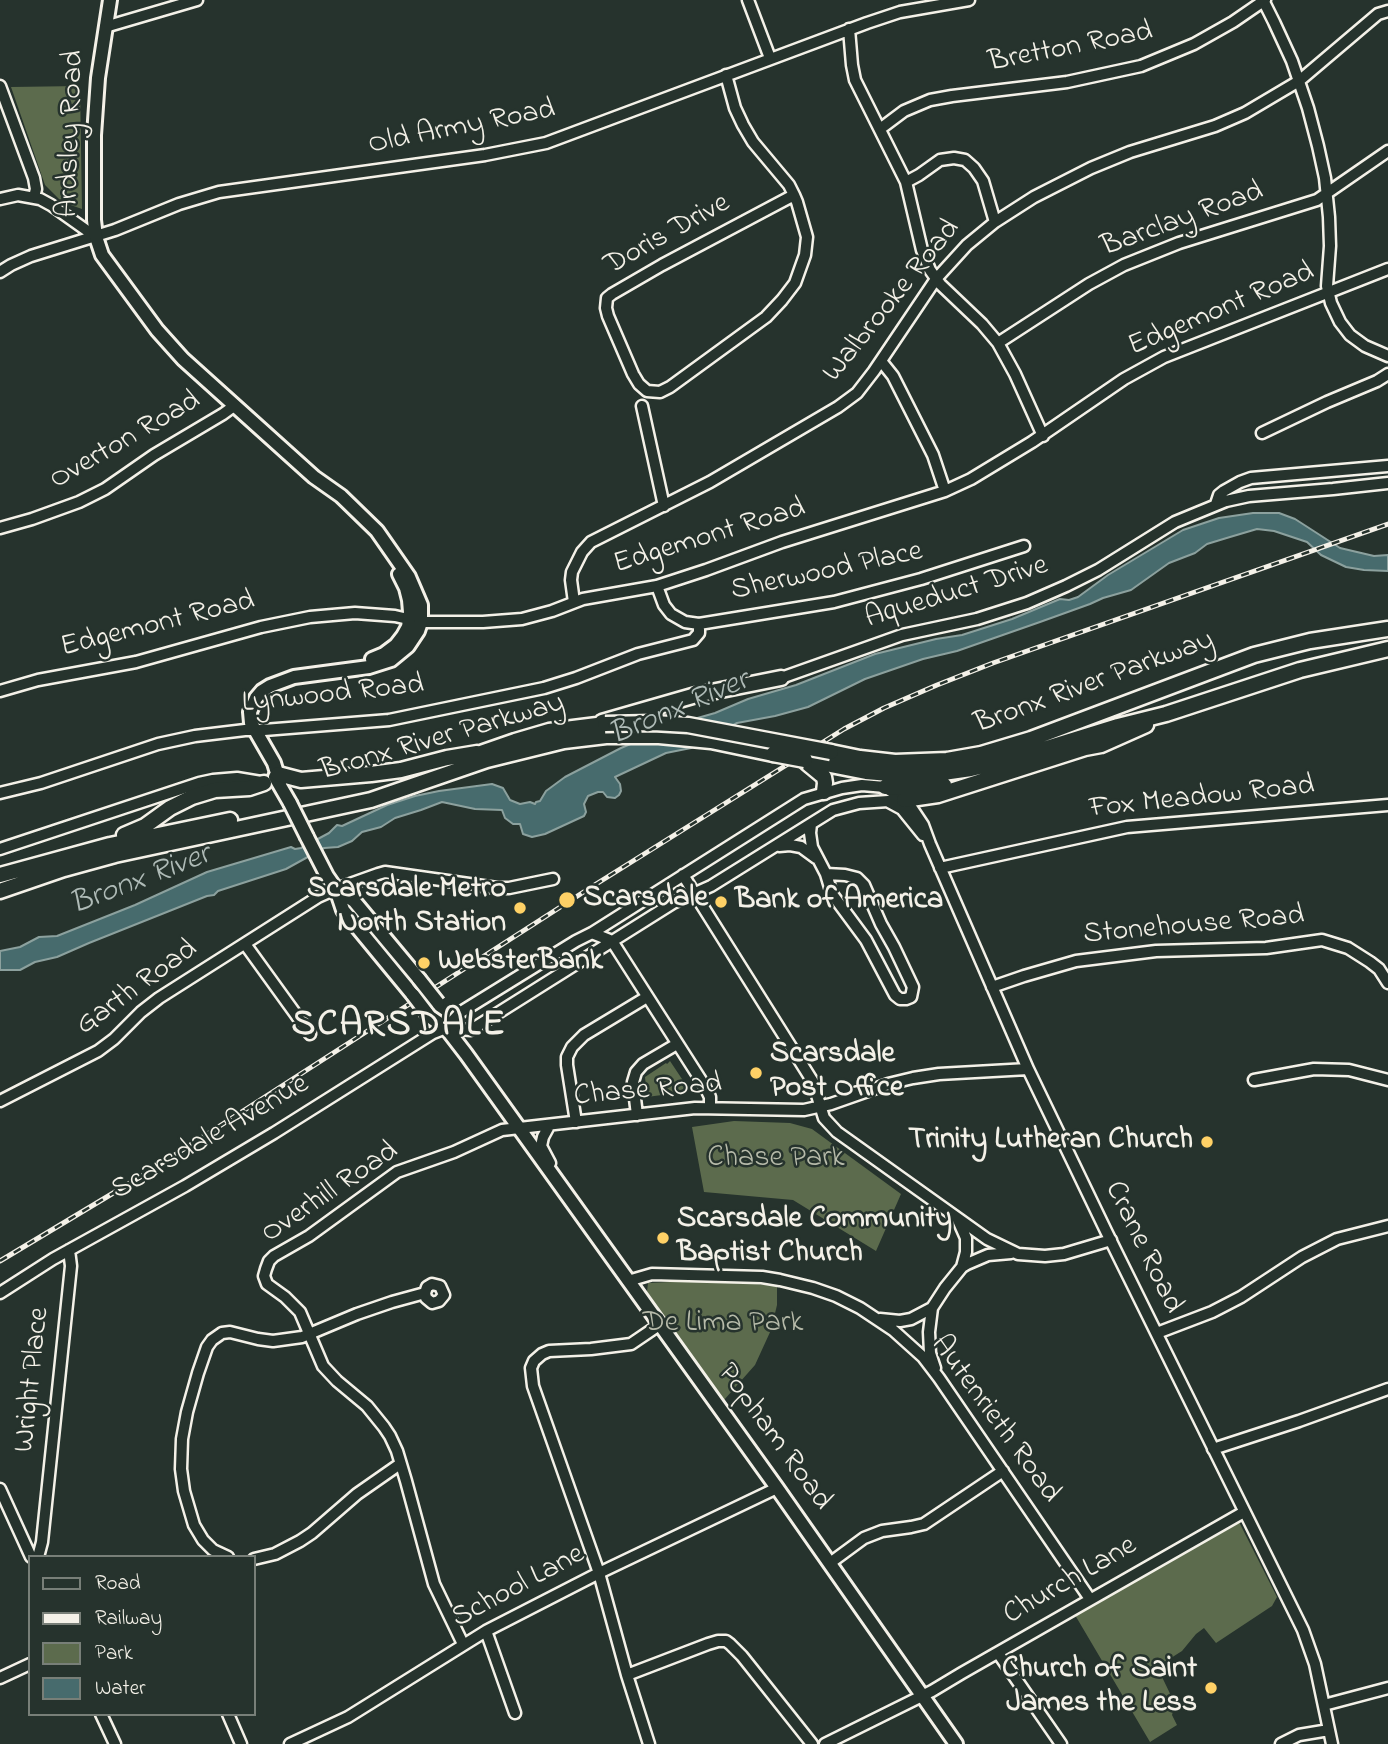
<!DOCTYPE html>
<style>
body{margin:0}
#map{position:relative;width:1388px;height:1744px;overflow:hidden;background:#26332d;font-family:"Indie Flower",sans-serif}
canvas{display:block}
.legend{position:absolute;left:28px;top:1555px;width:228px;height:161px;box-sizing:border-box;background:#26332d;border:2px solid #787f78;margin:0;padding:9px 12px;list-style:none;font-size:21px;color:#f4f1e8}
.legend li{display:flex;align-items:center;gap:14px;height:35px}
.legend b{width:35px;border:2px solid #787f78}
</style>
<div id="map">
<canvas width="1388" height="1744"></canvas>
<ul class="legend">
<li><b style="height:9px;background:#26332d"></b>Road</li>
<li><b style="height:9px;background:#f4f1e8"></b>Railway</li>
<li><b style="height:19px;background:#5c6b4d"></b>Park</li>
<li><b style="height:19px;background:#476b6d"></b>Water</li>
</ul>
</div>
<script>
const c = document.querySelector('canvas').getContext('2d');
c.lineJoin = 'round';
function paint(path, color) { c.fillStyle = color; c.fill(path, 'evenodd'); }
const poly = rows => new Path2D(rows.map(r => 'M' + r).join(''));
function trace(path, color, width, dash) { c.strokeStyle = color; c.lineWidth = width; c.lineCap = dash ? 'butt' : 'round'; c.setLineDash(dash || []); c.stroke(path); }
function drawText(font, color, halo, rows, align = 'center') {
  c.font = font + ' "Indie Flower",sans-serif'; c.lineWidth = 5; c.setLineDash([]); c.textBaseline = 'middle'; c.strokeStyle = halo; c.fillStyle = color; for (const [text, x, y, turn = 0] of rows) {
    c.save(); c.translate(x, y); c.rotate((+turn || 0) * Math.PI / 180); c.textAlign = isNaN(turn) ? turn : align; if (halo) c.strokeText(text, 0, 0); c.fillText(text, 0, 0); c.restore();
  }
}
paint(poly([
 [80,86,82,209,62,202,45,185,11,87],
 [670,1061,686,1085,684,1087,684,1092,647,1097,645,1077,666,1063,667,1064],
 [734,1121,790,1123,812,1129,901,1194,876,1251,793,1200,704,1192,692,1127],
 [690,1281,777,1285,777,1305,771,1330,755,1365,724,1400,647,1292,648,1283],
 [1238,1520,1277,1597,1272,1606,1216,1643,1204,1628,1196,1634,1182,1651,1163,1663,1163,1679,1175,1704,1172,1715,1177,1725,1150,1742,1075,1615]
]), '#5c6b4d');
const water = poly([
 [1253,513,1279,513,1295,519,1340,548,1374,556,1388,555,1388,571,1364,570,1346,567,1321,555,1307,542,1274,531,1257,529,1230,537,1207,544,1195,553,1169,563,1131,590,1103,598,1090,604,1040,622,957,651,923,659,865,679,808,707,775,716,737,723,691,748,666,753,615,777,620,784,621,791,619,795,615,798,607,797,603,792,598,792,588,796,584,804,586,812,584,816,545,834,532,837,523,834,520,824,513,824,505,818,502,810,475,809,442,802,421,810,395,818,381,827,362,832,352,841,338,847,324,848,286,869,218,891,214,895,207,896,89,943,57,957,35,962,20,970,0,970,0,951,20,947,39,937,57,936,135,905,207,872,291,847,295,849,301,848,329,833,337,825,342,826,387,805,415,796,439,791,492,784,503,788,510,800,520,804,530,802,535,804,536,802,540,801,546,791,565,777,621,748,680,723,715,713,748,699,796,685,875,654,936,639,962,635,1012,619,1060,599,1069,600,1078,597,1108,575,1183,530,1219,518,1253,513]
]);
paint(water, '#476b6d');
trace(water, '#8ca19e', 2);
const minor = poly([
 [748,0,770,58],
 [1263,0,1274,22,1292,61,1308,108,1318,146,1325,178,1329,217,1330,246,1327,286,1331,303,1340,322,1350,335,1365,346,1388,356],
 [105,27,197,0],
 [849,29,852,65,855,80,906,182,922,250,930,270,940,284,982,324,998,343,1015,374,1043,436],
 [726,75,735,108,743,125,753,142,789,185,794,195,797,202,807,237,805,255,795,283,782,300,766,317,670,387,660,392,647,391,639,384,633,374,608,316,606,308,607,298,612,294,662,265,794,195],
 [0,86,34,178,36,189,34,197],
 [880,129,904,111,930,100,952,96,1067,82,1141,66,1194,44,1233,22,1265,0],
 [906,182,919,175,940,160,954,158,965,160,974,168,983,181,995,222],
 [0,199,18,195,40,199,51,205,96,237],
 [0,272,11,265,31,256,115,230,179,204,219,192,485,155,546,143,867,23,900,12,969,0],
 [998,343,1089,284,1124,265,1179,243,1317,200,1388,151],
 [881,361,893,376,933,455,945,491],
 [642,406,664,506],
 [1262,433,1327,402,1377,381,1388,374],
 [1216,504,1219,495,1224,491,1240,482,1251,478,1388,466],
 [0,528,32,519,79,502,105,489,154,455,223,414,234,406],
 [657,586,664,605,671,614,685,622,699,624,834,602,921,579,1024,546],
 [574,602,571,580,572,572,582,552,591,542,710,482,838,407,857,393,874,371,936,279,967,245,995,222,1034,197,1091,168,1130,152,1215,126,1245,113,1299,81,1378,14,1388,11],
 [781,678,902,635,977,619,1027,603,1066,586,1098,570,1175,522,1226,501,1249,496,1333,489,1388,483],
 [0,691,38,680,136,662,261,627,310,617,355,613,395,616,421,622,483,622,522,619,552,611,583,599,657,586,706,570,782,542,945,491,971,479,1032,442,1124,379,1164,357,1388,269],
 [0,793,41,783,158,744,195,736,245,730,264,730,389,720,544,688,576,678,638,654,693,640,699,633,699,624],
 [889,802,902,809,923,835],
 [811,824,810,833,812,847,826,874],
 [779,846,790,845,801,847,816,858],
 [0,849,199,783,213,780,237,778,261,782],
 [940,868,1127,827,1388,805],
 [826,874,845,875,857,878,864,885,881,924,894,947,913,987,911,997,906,999,900,999,895,995,866,940,832,894,826,874],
 [683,875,813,1082,824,1118,837,1132,987,1239,1018,1254,1045,1256,1064,1254,1111,1240],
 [592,933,612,941,704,1085,710,1097,710,1107],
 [245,944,310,1034],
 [992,987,1024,976,1076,961,1156,951,1266,948,1322,940,1348,948,1370,962,1379,969,1388,983],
 [446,1028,461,1012,576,941,592,933,804,799,842,788,862,785,885,787,904,800,911,807,923,825,930,844,1028,1069,1106,1231,1303,1630,1315,1664,1332,1744],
 [1254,1080,1314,1069,1349,1070,1388,1080],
 [0,1101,98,1051,114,1039,141,1012,159,998,318,897,336,889,378,874,385,872,497,888,509,888,553,879],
 [637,1115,633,1082,636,1072,643,1064,677,1044],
 [576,1122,567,1065,567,1057,572,1047,584,1035,647,997],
 [549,1126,543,1137,541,1146,550,1163],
 [958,1220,966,1238,966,1252,962,1267],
 [628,1281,652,1274,762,1277,780,1280,813,1288,836,1296,860,1308,893,1330,923,1357,939,1378,1090,1599],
 [0,1293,53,1259,185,1186,274,1133,433,1033,446,1028,471,1030,673,903,711,886,833,810,859,803,903,800],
 [880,1319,900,1321,911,1319,932,1308],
 [1157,1333,1212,1312,1241,1297,1302,1257,1337,1239,1388,1226],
 [935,1368,930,1353,929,1332,932,1308,945,1288,962,1267,967,1264,988,1255,1011,1253],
 [1213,1449,1299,1421,1388,1389],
 [0,1489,31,1557],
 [38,1557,42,1542,71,1266,69,1250],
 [228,1557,213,1550,203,1540,194,1525,184,1491,181,1469,182,1439,187,1412,198,1373,207,1347,212,1340,222,1333,230,1332,258,1339,273,1341,302,1337,357,1314,392,1302,425,1293,427,1287,432,1284,440,1286,444,1295,439,1301,432,1303,426,1298,425,1293],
 [254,1559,275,1554,300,1541,312,1533,357,1494,400,1464],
 [830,1563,864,1538,882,1531,911,1527,924,1524,1003,1471],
 [486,1631,515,1713],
 [463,1644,434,1584,406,1481,397,1451,390,1436,384,1427,367,1406,337,1381,323,1366,300,1312,285,1297,267,1284,264,1276,266,1269,269,1261,274,1256,309,1236,397,1172,454,1152,502,1130,695,1108,804,1110,831,1104,888,1084,913,1078,939,1074,1028,1069],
 [998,1653,1061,1744],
 [627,1675,708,1644,718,1641,726,1641,730,1644,742,1656,812,1744],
 [0,1678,30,1664],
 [1324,1705,1388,1688],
 [101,1714,115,1744],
 [228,1714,241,1744],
 [290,1744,348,1717,486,1631,599,1573,777,1488],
 [649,1744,627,1675,599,1573,533,1386,531,1368,534,1361,542,1354,549,1351,591,1349,631,1344,659,1325],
 [825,1744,932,1691,962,1673,1244,1512],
 [1281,1744,1299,1735,1329,1730]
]);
const major = poly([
 [110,0,98,78,94,135,94,220,96,237,102,255,157,330,183,359,314,477,341,496,377,531,409,577,421,605,421,622,418,631,408,646,391,660,369,667,294,677,270,686,262,691,256,698,250,712,251,723,274,763,280,783],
 [372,659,384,654,396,645,403,636,408,627,410,612,409,600,406,588,399,574],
 [275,777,290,803],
 [307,837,327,876,336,889,343,910,413,995],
 [336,889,354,901,419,979],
 [426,1012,430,1017,446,1028,466,1054,777,1488,956,1744]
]);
const highway = poly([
 [602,722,696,695,781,678],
 [831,752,860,758,895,762,947,760,981,754,1031,739,1254,655,1310,641,1388,629],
 [469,757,515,741,549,731,605,724],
 [805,760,866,772,901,775,936,774,971,769,1005,761,1118,726,1166,714,1300,670,1388,649],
 [807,763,824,777,825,783,824,792],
 [278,774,301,780,371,774,401,770,447,758,477,753],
 [885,787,920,788,944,785],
 [904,800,938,795,1085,748,1101,745,1146,725],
 [124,835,145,826,170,808,192,797,215,790,249,788,264,783],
 [0,875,110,845,230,820],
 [0,891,64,869,115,855,371,800,487,760,564,741,606,736,659,736,711,741,773,754]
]);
trace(minor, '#f4f1e8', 15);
trace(major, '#f4f1e8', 18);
trace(highway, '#f4f1e8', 19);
trace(minor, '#26332d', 10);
trace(major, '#26332d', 12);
trace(highway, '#26332d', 14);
const rail = poly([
 [0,1261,145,1174,593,886,844,729,884,708,937,685,993,663,1388,524]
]);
trace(rail, '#f4f1e8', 5);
trace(rail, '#26332d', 2.5, [8]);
const majorBridge = poly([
 [290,803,307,837],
 [419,979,438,1003],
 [413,995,426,1012]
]);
const highwayBridge = poly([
 [605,724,653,723,688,725,831,752],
 [773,754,805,760]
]);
trace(majorBridge, '#f4f1e8', 18, []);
trace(highwayBridge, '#f4f1e8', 19, []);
trace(majorBridge, '#26332d', 12);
trace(highwayBridge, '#26332d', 14);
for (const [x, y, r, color] of [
 [567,900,9,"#ffd166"],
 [721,902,7,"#ffd166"],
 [520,908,7,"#ffd166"],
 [424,963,7,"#ffd166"],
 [756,1073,7,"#ffd166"],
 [1207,1142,7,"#ffd166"],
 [663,1238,7,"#ffd166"],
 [1211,1688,7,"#ffd166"]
]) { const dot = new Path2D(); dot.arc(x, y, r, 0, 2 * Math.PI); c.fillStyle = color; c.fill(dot); trace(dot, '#26332d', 2.5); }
drawText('30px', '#f4f1e8', '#26332d', [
 ["Bretton Road",1071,49,-11],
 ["Old Army Road",462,129,-11],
 ["Ardsley Road",73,134,-88],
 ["Barclay Road",1183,221,-20],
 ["Doris Drive",668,236,-29],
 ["Walbrooke Road",893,302,-51],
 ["Edgemont Road",1222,311,-23],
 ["Overton Road",126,442,-30],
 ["Edgemont Road",710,538,-17],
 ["Sherwood Place",827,573,-12],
 ["Aqueduct Drive",957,594,-17],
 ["Edgemont Road",158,626,-14],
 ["Bronx River Parkway",1095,684,-20],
 ["Lynwood Road",333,696,-6],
 ["Bronx River Parkway",443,739,-16],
 ["Fox Meadow Road",1202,799,-6],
 ["Stonehouse Road",1194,927,-5],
 ["Garth Road",138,989,-36],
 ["Chase Road",648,1092,-5],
 ["Scarsdale Avenue",211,1139,-30],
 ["Overhill Road",331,1194,-34],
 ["Crane Road",1142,1248,64],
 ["Wright Place",34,1380,-84],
 ["Autenrieth Road",994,1420,54],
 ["Popham Road",773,1438,54],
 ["Church Lane",1071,1582,-30],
 ["School Lane",519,1588,-28]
]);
drawText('bold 30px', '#f4f1e8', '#26332d', [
 ["Scarsdale Metro",506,891,"right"],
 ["North Station",506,925,"right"],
 ["Scarsdale",583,900],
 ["Bank of America",735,902],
 ["WebsterBank",438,963],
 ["Scarsdale",770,1056],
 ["Post Office",770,1090],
 ["Trinity Lutheran Church",1193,1142,"right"],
 ["Scarsdale Community",677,1221],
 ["Baptist Church",677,1255],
 ["Church of Saint",1197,1671,"right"],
 ["James the Less",1197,1705,"right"]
], 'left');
drawText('30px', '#b7bbaa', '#26332d', [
 ["Chase Park",776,1160],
 ["De Lima Park",723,1325]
]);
drawText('italic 32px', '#afbbb7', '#26332d', [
 ["Bronx River",680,710,-23],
 ["Bronx River",141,882,-21]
]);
c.letterSpacing = '2px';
drawText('bold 37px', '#f4f1e8', '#26332d', [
 ["SCARSDALE",399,1028]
]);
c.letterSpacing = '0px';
</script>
